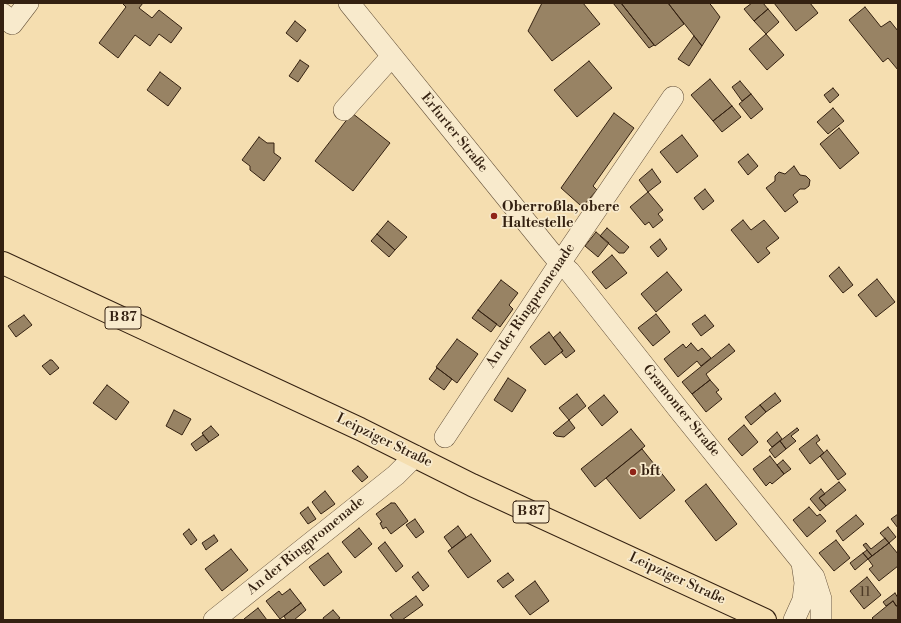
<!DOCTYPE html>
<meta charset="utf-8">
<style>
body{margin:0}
#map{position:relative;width:901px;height:623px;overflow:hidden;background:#f5deb0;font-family:"Libre Bodoni",serif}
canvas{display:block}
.frame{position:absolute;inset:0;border:4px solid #342111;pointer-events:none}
</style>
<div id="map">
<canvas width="901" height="623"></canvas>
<div class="frame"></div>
</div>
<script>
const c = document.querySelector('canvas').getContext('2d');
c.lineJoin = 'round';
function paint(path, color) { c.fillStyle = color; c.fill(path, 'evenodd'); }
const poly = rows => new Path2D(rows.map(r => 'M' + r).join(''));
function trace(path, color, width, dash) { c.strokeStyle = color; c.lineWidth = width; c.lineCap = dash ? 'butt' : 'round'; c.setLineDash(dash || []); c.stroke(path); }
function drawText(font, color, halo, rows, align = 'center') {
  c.font = font + ' "Libre Bodoni",serif'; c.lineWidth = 3.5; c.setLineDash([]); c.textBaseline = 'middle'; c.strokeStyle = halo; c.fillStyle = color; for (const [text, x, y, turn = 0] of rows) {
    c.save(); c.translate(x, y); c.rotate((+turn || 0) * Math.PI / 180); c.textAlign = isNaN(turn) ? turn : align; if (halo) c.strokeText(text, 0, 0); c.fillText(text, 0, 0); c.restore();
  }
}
const building = poly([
 [122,3,143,3,139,8,152,18,159,10,182,28,171,43,159,34,150,46,135,35,118,58,99,43,126,7,122,3],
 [542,3,583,3,600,24,552,61,528,31,542,3],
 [613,3,621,3,654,45,649,48,613,3],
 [621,3,668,3,684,24,655,46,621,3],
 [668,3,709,3,711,5,720,17,702,46,668,3],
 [752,3,763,3,768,9,754,21,744,9,752,3],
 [774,3,810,3,818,13,796,31,774,3],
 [865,7,881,27,890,21,898,31,898,70,888,58,883,62,849,20,865,7],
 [768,9,779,22,766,34,754,21,768,9],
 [295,21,306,30,297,42,286,33,295,21],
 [766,34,784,55,767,70,749,49,766,34],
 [694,36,702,46,689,66,678,59,694,36],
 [300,60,309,66,298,82,289,76,300,60],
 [589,61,612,88,577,117,554,90,589,61],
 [160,72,181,88,168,106,147,90,160,72],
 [710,79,732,106,713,121,691,95,710,79],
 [740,81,751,94,742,101,732,87,740,81],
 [833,88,839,95,830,103,824,95,833,88],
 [751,94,763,109,751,119,739,104,751,94],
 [732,106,741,117,722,132,713,121,732,106],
 [833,108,844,121,828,134,817,122,833,108],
 [352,113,390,143,353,191,315,161,352,113],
 [614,113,634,128,593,186,597,190,583,206,581,204,580,205,561,188,614,113],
 [839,128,859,153,840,169,820,144,839,128],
 [682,135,698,156,677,173,660,152,682,135],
 [259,137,267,143,274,143,274,153,281,158,264,181,250,170,250,166,242,160,259,137],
 [748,154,758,166,748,175,738,162,748,154],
 [794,166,800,175,806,176,810,180,809,186,805,189,800,189,793,195,798,202,785,212,766,188,775,181,775,176,779,172,785,174,794,166],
 [652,169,661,182,648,192,639,180,652,169],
 [705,189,714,201,703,210,694,198,705,189],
 [648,192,663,210,658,214,663,220,653,228,649,222,645,225,630,207,648,192],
 [743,220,751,230,764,220,779,238,766,248,770,253,758,263,731,230,743,220],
 [388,221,407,237,395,250,377,234,388,221],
 [607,228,629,247,624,253,619,253,600,236,607,228],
 [596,232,609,243,598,257,585,246,596,232],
 [377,234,395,250,389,257,371,241,377,234],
 [660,239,667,249,658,257,650,247,660,239],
 [612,255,627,273,606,289,592,272,612,255],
 [839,267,853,285,843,293,829,276,839,267],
 [667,272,682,290,656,312,641,294,667,272],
 [877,279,895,302,876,317,858,295,877,279],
 [501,280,518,293,509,305,513,309,500,327,478,310,501,280],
 [478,310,497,324,491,332,472,318,478,310],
 [656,314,670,332,653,346,638,328,656,314],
 [24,315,32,325,16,337,8,326,24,315],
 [705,315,714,326,701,336,692,324,705,315],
 [549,332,563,351,545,365,530,347,549,332],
 [560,332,575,351,566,358,561,352,563,351,553,338,560,332],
 [457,339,478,354,457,383,436,367,457,339],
 [691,343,698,351,702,348,711,358,701,366,697,361,678,377,664,359,683,344,686,348,691,343],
 [729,344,735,351,706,374,710,380,692,394,682,382,729,344],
 [50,360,52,360,59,368,50,375,42,366,50,360],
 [437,368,452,379,444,390,429,379,437,368],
 [508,378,526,390,512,412,494,400,508,378],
 [710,380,719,390,716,392,722,399,706,412,692,394,710,380],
 [107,385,129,402,116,420,93,403,107,385],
 [775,393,781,401,766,412,760,405,775,393],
 [577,394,586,406,569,420,559,408,577,394],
 [604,395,618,412,602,426,588,408,604,395],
 [760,405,766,412,751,425,745,417,760,405],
 [174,410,191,419,182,435,166,426,174,410],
 [569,420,575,428,564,437,556,436,553,433,569,420],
 [744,425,758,442,742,456,728,439,744,425],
 [211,426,219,435,209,442,202,433,211,426],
 [797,428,799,430,791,436,796,441,786,449,780,441,797,428],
 [631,429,645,446,595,487,581,469,631,429],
 [777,432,782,439,772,447,767,441,777,432],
 [203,435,209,442,196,451,191,444,203,435],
 [817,435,820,440,816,443,824,453,810,464,799,449,817,435],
 [780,441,786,449,775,458,769,450,780,441],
 [642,449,675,490,640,519,606,478,642,449],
 [827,450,846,474,838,480,820,456,827,450],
 [770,456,784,474,772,484,770,482,766,486,753,469,770,456],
 [783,460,791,469,784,474,777,465,783,460],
 [358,466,368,477,362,482,352,471,358,466],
 [839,482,846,490,826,506,819,498,839,482],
 [706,484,737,524,716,541,685,501,706,484],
 [821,489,825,494,819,498,826,506,820,511,810,499,821,489],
 [325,491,335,504,321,514,312,502,325,491],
 [391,503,395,503,408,521,391,534,386,527,383,529,380,523,382,522,376,514,391,503],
 [308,507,316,519,308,524,300,513,308,507],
 [809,507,817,516,820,514,826,521,807,537,793,520,809,507],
 [898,514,898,528,891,519,898,514],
 [856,515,864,524,843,541,836,531,856,515],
 [415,519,424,532,416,538,406,525,415,519],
 [458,526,466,537,452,548,444,537,458,526],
 [888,527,896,537,889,543,880,533,888,527],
 [359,528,372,544,355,558,342,542,359,528],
 [189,529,197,540,191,545,183,534,189,529],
 [471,534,491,561,468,578,448,551,471,534],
 [214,535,218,541,206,550,202,543,214,535],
 [885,538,889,543,872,556,863,545,866,543,871,549,885,538],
 [836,540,850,558,834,571,819,553,836,540],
 [385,542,403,566,396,572,378,548,385,542],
 [889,543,898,554,898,566,879,581,869,569,873,566,868,559,889,543],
 [231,549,248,570,222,591,205,569,231,549],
 [867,550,872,556,868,559,863,553,867,550],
 [328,553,342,572,324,586,309,567,328,553],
 [863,553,868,559,855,570,850,563,863,553],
 [418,572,429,586,423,591,412,577,418,572],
 [508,573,514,580,503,588,497,581,508,573],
 [867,577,881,595,864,609,850,591,867,577],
 [535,581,549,601,530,615,515,596,535,581],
 [290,589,301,603,280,619,266,601,279,591,282,595,290,589],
 [895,593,898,598,898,604,896,606,893,601,886,606,883,602,895,593],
 [416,596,423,605,402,620,394,620,390,615,416,596],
 [893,601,898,608,898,620,874,620,872,618,893,601],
 [301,603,306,610,294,620,286,620,284,616,301,603],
 [258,608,267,620,245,620,244,619,258,608],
 [333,610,340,618,337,620,324,620,323,618,333,610]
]);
paint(building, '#988364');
trace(building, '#342111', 1);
const minor = poly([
 [349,3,549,250,560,263,570,272,679,410,814,577,821,599,821,620],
 [3,14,12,24,28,3],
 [344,110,392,56],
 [445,437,560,263,673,97],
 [214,620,396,475,415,456],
 [794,620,803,600,805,583,802,563]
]);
const major = poly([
 [3,263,360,429,472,485,765,620]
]);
trace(minor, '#645039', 22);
trace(major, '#342111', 24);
trace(minor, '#f8eacc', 21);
trace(major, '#f5deb0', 22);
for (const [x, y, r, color] of [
 [494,216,4,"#8f2418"],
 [633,472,4,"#8f2418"]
]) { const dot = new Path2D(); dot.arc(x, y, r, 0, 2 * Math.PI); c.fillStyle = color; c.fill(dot); trace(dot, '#f8eacc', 1.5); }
drawText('12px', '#4d3a26', null, [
 ["11",865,593]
]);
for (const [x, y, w] of [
 [123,318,36],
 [531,512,36]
]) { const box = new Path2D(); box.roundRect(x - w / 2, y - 11, w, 22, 3); c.fillStyle = '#f8eacc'; c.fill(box); trace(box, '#342111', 1); }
drawText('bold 13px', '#342111', null, [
 ["B 87",123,318],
 ["B 87",531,512]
]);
drawText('14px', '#342111', '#f8eacc', [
 ["Erfurter Straße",454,133,51],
 ["An der Ringpromenade",531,306,-56],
 ["Gramonter Straße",681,411,51],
 ["Leipziger Straße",384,441,26],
 ["An der Ringpromenade",306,546,-39],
 ["Leipziger Straße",677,579,25]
]);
drawText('bold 14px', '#342111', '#f8eacc', [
 ["Oberroßla, obere",502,208],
 ["Haltestelle",502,224],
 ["bft",641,472]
], 'left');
</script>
